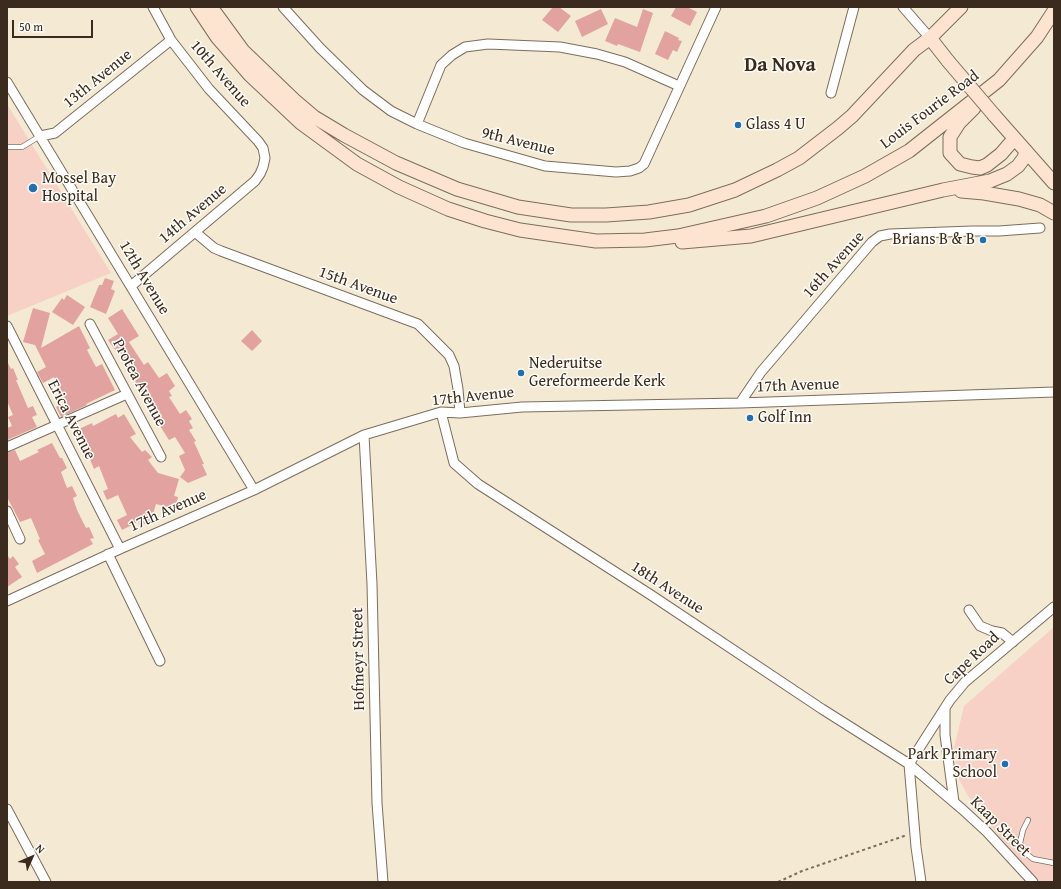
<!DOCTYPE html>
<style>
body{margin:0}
#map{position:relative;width:1061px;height:889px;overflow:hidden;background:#f4ead3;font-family:"Gentium Book Plus",serif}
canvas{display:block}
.frame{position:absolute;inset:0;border:8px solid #3b2a1e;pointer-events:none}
.north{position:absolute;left:12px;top:837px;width:40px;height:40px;-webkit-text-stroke:3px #fdfcf7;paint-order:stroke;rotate:45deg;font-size:11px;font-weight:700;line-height:16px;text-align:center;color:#3b2a1e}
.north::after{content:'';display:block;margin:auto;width:14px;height:18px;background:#3b2a1e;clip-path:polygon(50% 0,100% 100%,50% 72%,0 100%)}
.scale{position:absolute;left:12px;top:20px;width:81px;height:18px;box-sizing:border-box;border:2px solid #3b2a1e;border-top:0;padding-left:5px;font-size:12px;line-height:14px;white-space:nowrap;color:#3b2a1e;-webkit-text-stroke:3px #fdfcf7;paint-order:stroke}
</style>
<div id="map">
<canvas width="1061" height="889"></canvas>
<div class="frame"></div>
<div class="north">N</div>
<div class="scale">50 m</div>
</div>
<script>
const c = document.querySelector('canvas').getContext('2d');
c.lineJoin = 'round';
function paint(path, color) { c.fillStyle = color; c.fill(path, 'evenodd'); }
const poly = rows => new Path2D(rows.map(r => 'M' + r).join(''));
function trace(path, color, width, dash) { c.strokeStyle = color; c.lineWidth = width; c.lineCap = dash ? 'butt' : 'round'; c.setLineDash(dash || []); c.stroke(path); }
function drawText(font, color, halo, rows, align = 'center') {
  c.font = font + ' "Gentium Book Plus",serif'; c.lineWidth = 3; c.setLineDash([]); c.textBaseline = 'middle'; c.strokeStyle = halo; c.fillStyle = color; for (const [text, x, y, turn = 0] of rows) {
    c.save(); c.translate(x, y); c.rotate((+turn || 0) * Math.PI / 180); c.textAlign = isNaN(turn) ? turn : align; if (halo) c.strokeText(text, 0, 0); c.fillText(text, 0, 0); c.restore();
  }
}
paint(poly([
 [7,104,111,273,7,316],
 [1054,627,1054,882,1040,882,1012,855,977,806,968,796,959,779,954,748,964,706]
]), '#f7d1c6');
paint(poly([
 [553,7,559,7,571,16,558,32,542,20],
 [676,7,687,7,697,12,690,26,671,16],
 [601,9,608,24,582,37,575,21],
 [643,9,653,13,640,52,618,44,617,46,605,41,615,18,637,27],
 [665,31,679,38,678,40,682,41,677,52,673,50,668,60,655,54],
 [105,278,114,281,111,289,115,291,106,314,90,307,99,285,102,285],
 [67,295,85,307,73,325,52,312,62,298,64,300],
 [33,308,50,313,41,348,79,326,90,348,87,350,96,367,102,364,115,390,86,404,87,405,61,417,56,407,67,402,54,377,43,383,37,372,46,367,35,345,23,342],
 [122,309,139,336,129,342,144,365,148,362,159,378,167,373,175,386,169,391,172,396,169,397,180,414,186,410,192,419,189,421,193,428,189,430,196,441,194,442,204,464,202,464,207,475,188,483,180,477,185,470,179,456,185,453,175,437,169,440,160,426,165,423,155,407,152,408,129,373,132,371,118,349,116,351,108,340,118,334,108,318],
 [252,330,262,341,252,351,241,341],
 [7,361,11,369,13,368,18,380,16,380,28,408,33,406,37,415,32,417,37,427,7,440,7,428,12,426,8,417,13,415,7,401],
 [116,414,118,418,124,414,136,434,130,437,142,452,145,450,152,457,148,460,158,473,179,479,174,496,178,497,175,509,156,504,151,521,140,526,138,522,122,530,117,520,127,515,118,495,107,500,103,491,108,489,99,466,94,469,89,457,85,458,80,446,84,445,77,430,92,423,93,426],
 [52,443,60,458,62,458,67,468,61,472,67,488,72,486,77,496,73,498,77,510,86,528,89,527,94,538,90,539,93,544,37,573,32,561,45,554,38,540,40,539,31,518,20,522,7,497,7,453,15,450,20,461,39,452,37,450],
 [7,555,10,559,13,556,19,564,15,567,22,577,7,587]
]), '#e2a29f');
const lane = poly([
 [7,147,22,147,40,136],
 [1028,820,1023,830,1020,843,1023,851,1033,859,1054,863]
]);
const street = poly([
 [283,7,320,48,363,90,391,111,417,124,464,143,545,166,616,172,630,171,639,168,644,164,716,7],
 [903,7,930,38],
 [7,82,254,490],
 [831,93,854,7],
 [417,124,441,65,452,55,465,47,488,44,560,47,597,54,625,62,679,86],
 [40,136,55,133,171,40],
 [195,232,214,248,221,251,418,324,449,355,454,366,458,389,460,413],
 [131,286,255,181,260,174,263,167,265,158,263,148,258,141,209,89,171,40,153,7],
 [90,324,161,457],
 [7,326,120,549],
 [740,403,761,372,872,242,880,236,890,234,972,231,999,231,1040,228],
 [441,412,454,463,478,484,651,595,822,709,909,764,962,809,987,832,1033,882],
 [364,435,372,584,377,803,383,882],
 [7,447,127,394],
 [7,511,20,539],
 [108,554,160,661],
 [7,601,120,549,254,490,364,435,441,412,460,413,522,407,740,403,1054,392],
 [969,610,980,626,992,631,1002,633,1013,642],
 [945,708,945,735,954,802],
 [909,764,950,700,965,682,1054,607],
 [909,764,916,847,921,882],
 [7,809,46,882]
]);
const secondary = poly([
 [197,7,217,37,250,75,301,123,357,164,399,187,448,209,485,221,520,230,596,241,645,240,678,236,766,216,817,198,865,176,909,151,999,80,1037,37,1054,11],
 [211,7,246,55],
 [930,38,948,61],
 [241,49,294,100,314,117,344,135,396,163,457,189,518,207,571,215,606,215,649,212,689,205,735,190,777,170,799,158,838,128,852,116,914,50,930,38,961,7],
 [974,108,959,123,950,137,950,153,960,164,972,167,980,168,987,165,1001,154,1014,139],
 [994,115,1054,183],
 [961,191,984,193,1019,199,1040,205,1054,213],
 [682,242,751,236,943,190,990,181,1007,174,1018,166,1024,158,1026,151]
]);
trace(lane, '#7c6d5d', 6);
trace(street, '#7c6d5d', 11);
trace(secondary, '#7c6d5d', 15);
trace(poly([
 [778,882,802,871,907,835]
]), '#7c6d5d', 2, [3, 3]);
trace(lane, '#fff', 4.5);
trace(street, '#fff', 9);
trace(secondary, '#fde4d1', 13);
const secondaryBridge = poly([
 [948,61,994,115]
]);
trace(secondaryBridge, '#7c6d5d', 15, []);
trace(secondaryBridge, '#fde4d1', 13);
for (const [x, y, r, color] of [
 [738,125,4,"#1f6fb2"],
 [33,188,5,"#1f6fb2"],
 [983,240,4,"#1f6fb2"],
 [521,373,4,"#1f6fb2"],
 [750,418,4,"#1f6fb2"],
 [1005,764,4,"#1f6fb2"]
]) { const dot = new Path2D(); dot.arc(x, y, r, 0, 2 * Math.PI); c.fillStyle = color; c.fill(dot); trace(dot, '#fdfcf7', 1.5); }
drawText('16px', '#3b2a1e', '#fdfcf7', [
 ["10th Avenue",220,74,49],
 ["13th Avenue",98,79,-39],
 ["Louis Fourie Road",930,110,-37],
 ["9th Avenue",518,142,14],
 ["14th Avenue",193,214,-40],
 ["16th Avenue",834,265,-48],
 ["12th Avenue",144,278,59],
 ["15th Avenue",358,286,20],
 ["Protea Avenue",139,383,62],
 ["17th Avenue",798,386,-2],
 ["17th Avenue",473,397,-6],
 ["Erica Avenue",71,420,63],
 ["17th Avenue",168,511,-24],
 ["18th Avenue",667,588,33],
 ["Hofmeyr Street",359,659,-91],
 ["Cape Road",972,659,-43],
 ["Kaap Street",1000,827,45]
]);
drawText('16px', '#3b2a1e', '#fdfcf7', [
 ["Glass 4 U",746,125],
 ["Mossel Bay",42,179],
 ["Hospital",42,197],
 ["Brians B & B",975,240,"right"],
 ["Nederuitse",529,364],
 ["Gereformeerde Kerk",529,382],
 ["Golf Inn",758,418],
 ["Park Primary",997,755,"right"],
 ["School",997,773,"right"]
], 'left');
drawText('bold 20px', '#3b2a1e', '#fdfcf7', [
 ["Da Nova",780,66]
]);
</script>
